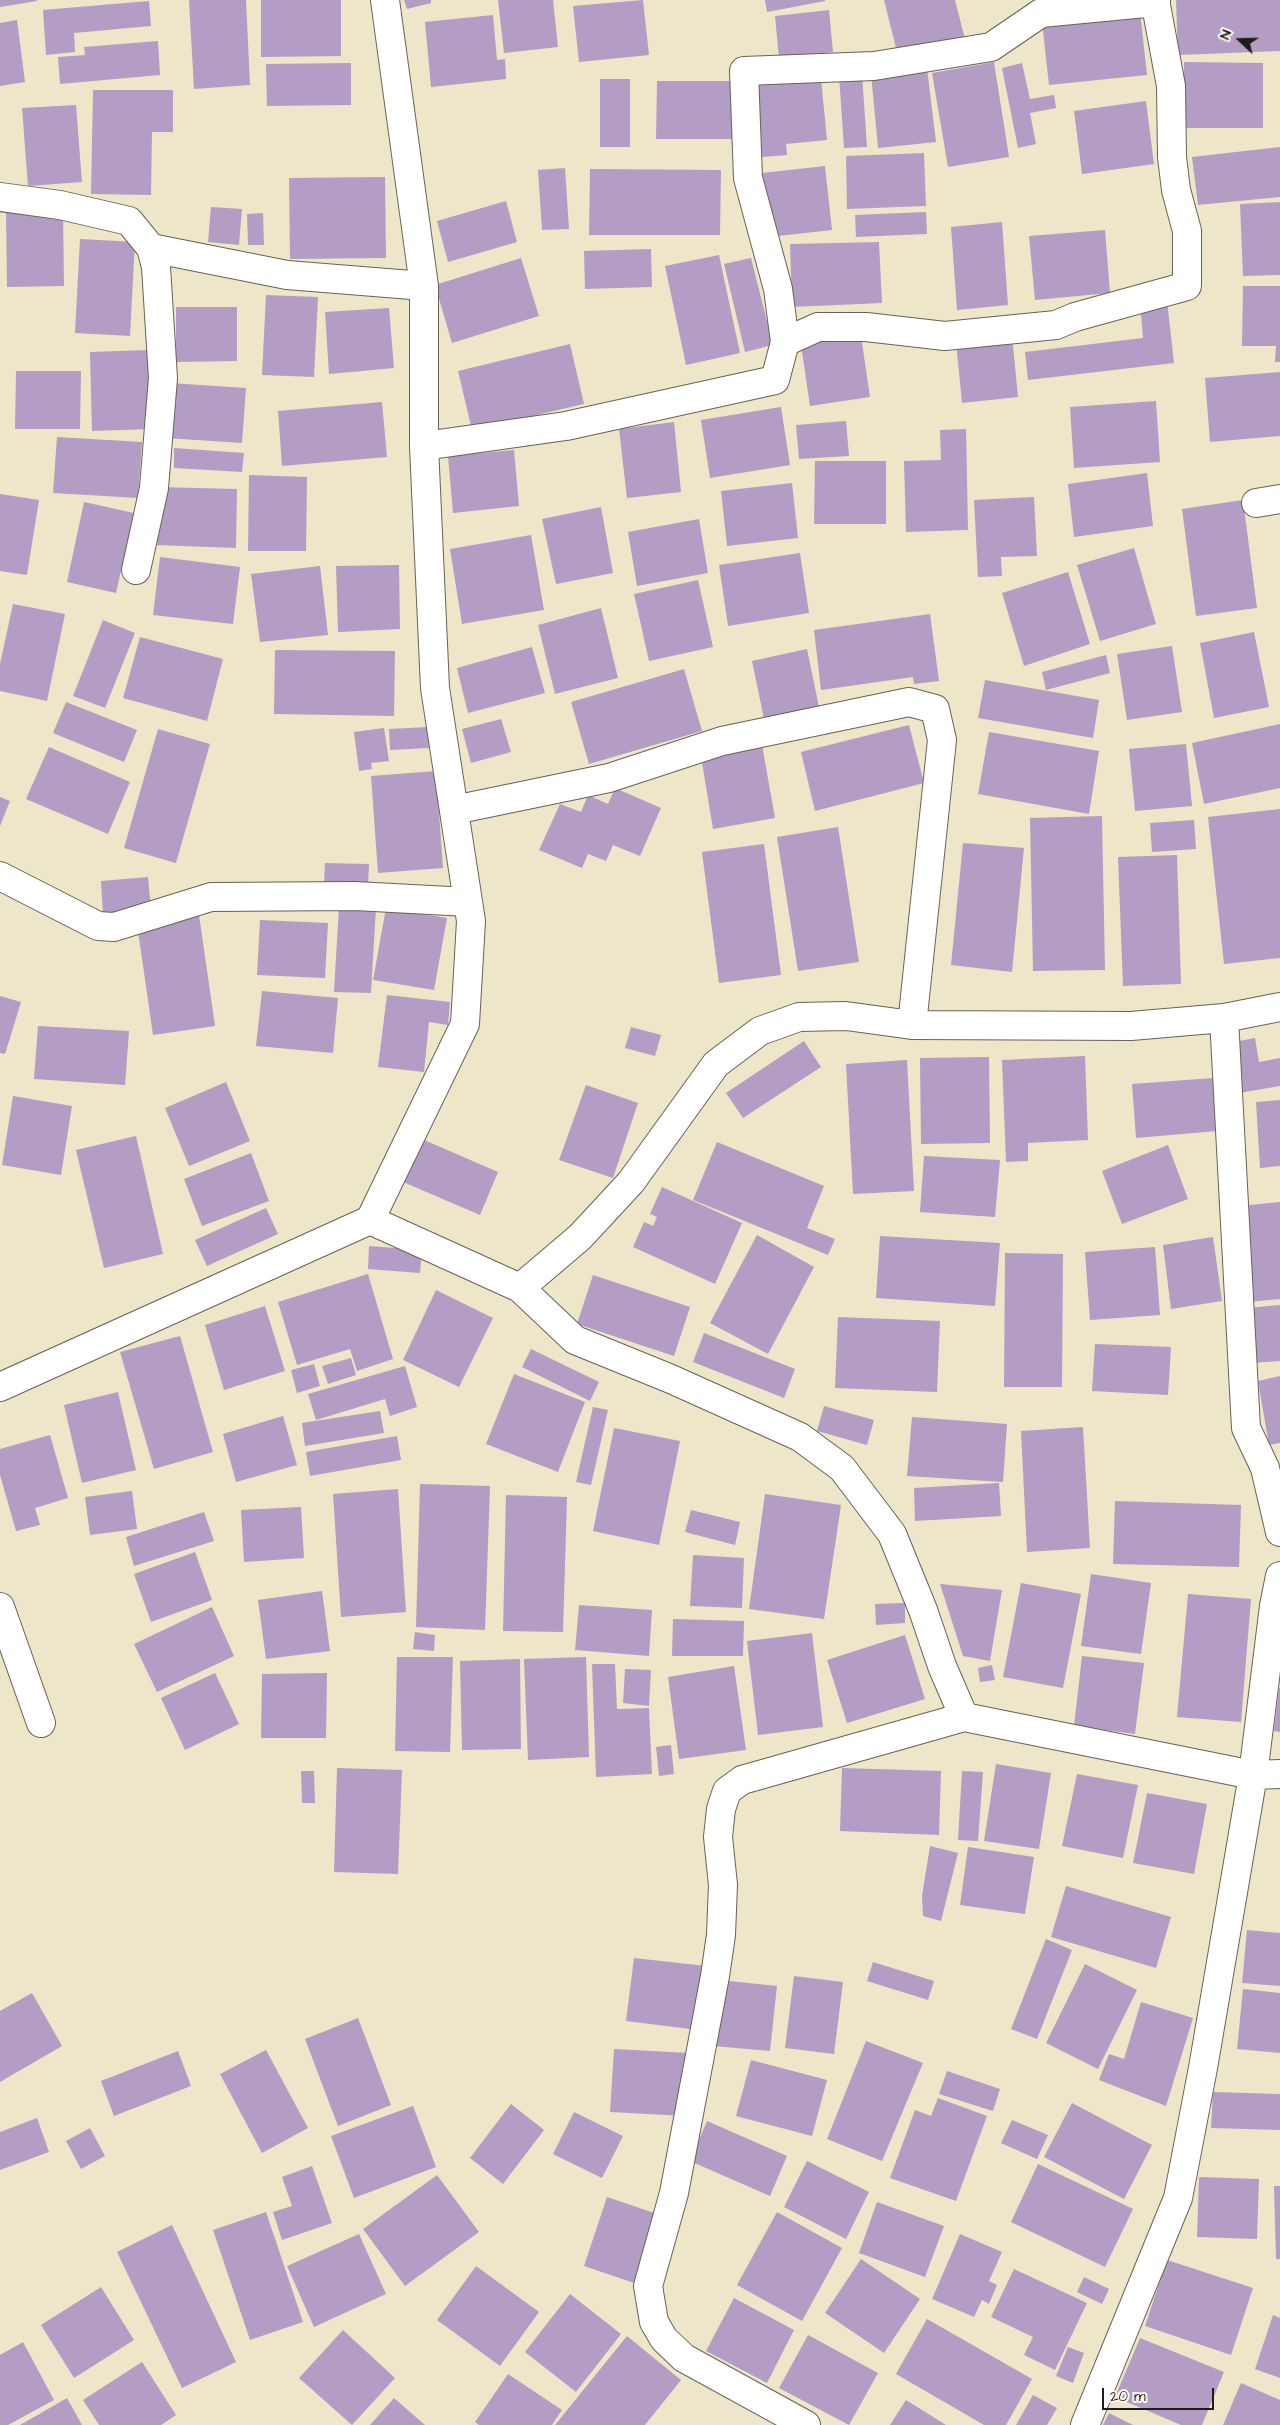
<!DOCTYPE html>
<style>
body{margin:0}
#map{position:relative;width:1280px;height:2425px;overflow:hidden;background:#ede6c8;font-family:"Architects Daughter",sans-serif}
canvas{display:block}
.north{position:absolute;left:1215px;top:15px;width:50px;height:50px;-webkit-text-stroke:4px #fbf7ec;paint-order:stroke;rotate:291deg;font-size:14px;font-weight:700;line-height:20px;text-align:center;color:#1c1c1c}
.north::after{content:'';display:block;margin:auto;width:18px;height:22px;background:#1c1c1c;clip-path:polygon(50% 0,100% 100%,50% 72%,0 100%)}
.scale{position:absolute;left:1102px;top:2388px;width:112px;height:22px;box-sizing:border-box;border:2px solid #1c1c1c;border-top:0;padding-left:6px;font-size:15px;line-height:18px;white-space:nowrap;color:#1c1c1c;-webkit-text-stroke:4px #fbf7ec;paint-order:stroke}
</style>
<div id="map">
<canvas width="1280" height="2425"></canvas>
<div class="north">N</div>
<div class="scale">20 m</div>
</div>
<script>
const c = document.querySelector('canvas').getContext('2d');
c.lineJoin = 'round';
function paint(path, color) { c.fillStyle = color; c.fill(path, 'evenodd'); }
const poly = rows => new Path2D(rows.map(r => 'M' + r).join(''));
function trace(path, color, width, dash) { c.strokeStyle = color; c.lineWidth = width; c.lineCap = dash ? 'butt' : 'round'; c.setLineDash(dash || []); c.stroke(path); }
paint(poly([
 [0,0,37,0,37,1,0,7],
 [189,0,246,0,250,85,194,89],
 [261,0,341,0,341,56,261,57],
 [404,0,431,0,431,3,407,9],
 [498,0,553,0,558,47,504,53],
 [643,0,649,55,579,62,573,6],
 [765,0,825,0,825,1,767,12],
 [884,0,955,0,965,39,898,56],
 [1176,0,1280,0,1280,51,1178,55],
 [149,1,151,26,74,33,75,52,46,55,43,10],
 [829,10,833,52,779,58,775,16],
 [1140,11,1147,75,1049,85,1042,22],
 [493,15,497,60,505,59,506,79,431,87,425,22],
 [17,20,25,82,0,86,0,23],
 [158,41,160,75,60,84,58,57,85,55,84,47],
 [994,62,1009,157,948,167,932,73],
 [1184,62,1263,63,1263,128,1184,128],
 [351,63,351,105,267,106,266,64],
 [1022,63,1030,99,1054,95,1056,108,1030,113,1036,144,1018,148,1002,68],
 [927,68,936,142,878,148,871,74],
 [862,74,867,147,844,148,839,75],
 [600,79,630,79,630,147,600,147],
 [821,79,827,140,786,144,787,155,762,157,755,86],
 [657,81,734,81,733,139,656,139],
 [93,90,173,90,173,132,152,132,151,195,91,194],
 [1146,101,1154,164,1082,174,1074,111],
 [76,105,82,182,28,186,22,108],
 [1280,147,1280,197,1198,205,1192,157],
 [924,153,926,206,847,209,846,156],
 [825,166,832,230,769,237,762,173],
 [565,168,569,229,542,230,538,170],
 [590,169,721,170,720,235,589,235],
 [385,177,386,258,290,259,289,178],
 [506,201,517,242,448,262,437,221],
 [1280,202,1280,275,1243,276,1240,204],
 [211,207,242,209,239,245,208,242],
 [63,211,64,286,7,287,6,213],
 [926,212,927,234,856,237,855,215],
 [263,213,264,245,248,245,247,214],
 [1002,222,1008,305,957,310,951,227],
 [1105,230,1110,293,1035,300,1029,236],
 [80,239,135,242,130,336,75,333],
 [879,242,882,303,792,307,790,244],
 [651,249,652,287,585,289,584,251],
 [719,255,740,353,686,365,665,266],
 [521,258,539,316,452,343,435,285],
 [751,258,773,345,745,352,724,264],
 [1243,286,1280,286,1280,362,1275,362,1276,346,1242,346],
 [266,295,318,297,314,377,262,375],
 [1167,300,1174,363,1028,380,1025,352,1143,338,1140,303],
 [176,307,237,307,237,361,176,362],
 [389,308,394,368,329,374,325,312],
 [861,336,870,397,810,406,801,345],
 [1012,336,1018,397,962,403,956,342],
 [570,344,584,404,472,430,458,371],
 [149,350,151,429,92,431,90,352],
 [16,371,81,371,80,429,15,429],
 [1280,372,1280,436,1210,442,1205,378],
 [170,383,246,388,242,443,166,438],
 [1156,401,1160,462,1074,468,1070,407],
 [382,402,387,457,282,466,278,411],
 [781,407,790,465,710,478,701,420],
 [846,421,849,456,799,459,796,425],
 [674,422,681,492,627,498,619,429],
 [966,429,968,530,906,532,904,461,941,460,940,430],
 [57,437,142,442,138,498,53,493],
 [174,448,244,453,242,472,174,468],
 [514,450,519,506,453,513,448,456],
 [815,461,886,461,886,524,814,524],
 [1147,473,1153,526,1074,537,1068,484],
 [249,475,307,477,306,551,248,551],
 [792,483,798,538,727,546,721,491],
 [156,487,237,489,236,548,154,545],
 [0,494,39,500,27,575,0,571],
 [1034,497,1037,556,1001,557,1002,576,978,577,974,500],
 [1243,500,1257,608,1196,616,1182,509],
 [84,502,134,513,116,593,67,582],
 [601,507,613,573,556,584,542,519],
 [699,519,708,573,637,586,628,532],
 [531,535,544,610,462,624,450,549],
 [1134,548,1156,624,1100,641,1077,565],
 [800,553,809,613,728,626,719,565],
 [160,557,240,567,233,624,153,615],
 [399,565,400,629,338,632,336,566],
 [320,566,328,635,260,642,251,574],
 [1068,572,1090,644,1024,666,1002,593],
 [698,580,713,647,649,661,634,594],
 [13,604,65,614,47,701,0,691,0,664],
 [601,608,618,678,555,694,538,625],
 [930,614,939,681,914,684,913,677,821,690,814,630],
 [103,620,135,633,105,708,73,696],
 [1254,632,1269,707,1214,718,1200,643],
 [140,637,223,659,207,721,123,698],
 [1172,646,1182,712,1127,720,1117,654],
 [532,647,545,693,468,713,457,668],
 [807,649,819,707,764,719,752,661],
 [275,650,395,651,394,716,274,714],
 [1106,655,1110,673,1046,690,1042,672],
 [684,669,702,731,589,764,571,702],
 [985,680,1099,700,1093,738,978,718],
 [66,702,137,730,124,762,53,733],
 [501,719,511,752,471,763,462,729],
 [1280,724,1280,788,1204,804,1192,743],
 [909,725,924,783,815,811,801,752],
 [428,727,429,748,390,750,389,729],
 [384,728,389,761,371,763,372,769,359,771,354,732],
 [158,729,210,744,176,863,124,848],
 [989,732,1099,751,1089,814,978,794],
 [1186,744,1192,806,1135,811,1129,749],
 [762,745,775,818,713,829,701,756],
 [49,747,130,782,108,834,26,799],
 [436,771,443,868,378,873,371,776],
 [615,788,661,808,640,856,613,845,606,861,588,854,582,868,539,850,560,804,581,812,588,795,608,804],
 [0,797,10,801,0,826],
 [1280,809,1280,958,1224,964,1208,817],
 [1102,816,1105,970,1033,971,1030,818],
 [1194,820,1196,849,1152,852,1150,823],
 [838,827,859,962,798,971,777,837],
 [963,843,1024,848,1012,972,951,965],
 [764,844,781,975,719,983,702,852],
 [1177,855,1181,984,1123,986,1118,857],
 [325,863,369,864,368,886,324,884],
 [148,877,151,910,103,914,101,881],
 [339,906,376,908,371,993,334,992],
 [386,908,447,918,434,990,373,980],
 [199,915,215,1026,153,1035,137,924],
 [260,920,328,923,325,978,257,975],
 [262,991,338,998,333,1053,256,1046],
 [387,995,450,1002,448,1025,429,1022,424,1072,378,1067],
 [0,996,21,1002,5,1054,0,1053],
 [38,1026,129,1031,125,1085,34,1079],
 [631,1027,661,1035,655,1056,625,1048],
 [1255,1038,1259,1062,1280,1058,1280,1086,1239,1093,1229,1043],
 [804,1041,821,1067,743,1118,726,1093],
 [1085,1056,1088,1140,1028,1143,1028,1161,1006,1162,1002,1060],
 [989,1057,990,1143,921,1144,920,1058],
 [907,1060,914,1191,853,1194,846,1064],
 [1213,1078,1217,1131,1136,1138,1132,1084],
 [226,1082,250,1141,189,1166,165,1108],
 [586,1085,638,1103,613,1178,559,1160],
 [13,1096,72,1106,61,1175,2,1165],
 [1280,1100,1280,1166,1260,1168,1256,1102],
 [136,1136,163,1254,104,1268,76,1150],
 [415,1136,498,1172,480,1215,396,1179],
 [717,1142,824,1186,807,1228,835,1239,828,1255,693,1200],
 [1168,1145,1188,1199,1122,1224,1102,1171],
 [251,1153,269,1201,202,1226,184,1179],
 [924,1156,1000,1160,995,1217,920,1212],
 [662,1187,742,1223,715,1284,633,1247,644,1222,653,1226,657,1217,650,1214],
 [1280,1202,1280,1299,1248,1302,1240,1206],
 [266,1208,278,1234,207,1266,195,1240],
 [757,1235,814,1267,768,1354,710,1323],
 [880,1236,1000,1243,995,1306,876,1298],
 [1213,1237,1222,1301,1171,1309,1163,1245],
 [369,1246,422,1250,420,1273,368,1269],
 [1155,1247,1160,1315,1090,1320,1085,1252],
 [1005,1253,1063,1254,1062,1387,1004,1387],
 [368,1274,393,1359,357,1371,350,1349,297,1365,278,1302],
 [593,1275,690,1307,674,1356,577,1324],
 [436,1290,493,1318,459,1387,403,1360],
 [1280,1305,1280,1361,1252,1363,1247,1308],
 [265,1306,285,1371,224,1390,205,1325],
 [838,1317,940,1321,937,1392,835,1388],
 [704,1333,795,1369,784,1398,693,1362],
 [180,1336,213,1452,154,1469,120,1352],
 [1095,1344,1171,1347,1168,1395,1092,1391],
 [531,1349,599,1382,590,1401,522,1367],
 [351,1358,356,1375,328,1384,322,1366],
 [314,1364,320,1386,297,1393,291,1370],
 [405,1366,417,1407,390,1416,385,1399,316,1420,308,1394],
 [514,1374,585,1402,558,1472,486,1444],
 [1280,1376,1280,1443,1269,1445,1258,1381],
 [118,1392,136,1470,82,1483,64,1405],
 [824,1406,874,1420,867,1445,817,1431],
 [593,1407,608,1410,591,1485,576,1482],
 [380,1411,384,1433,305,1446,302,1423],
 [283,1416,297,1465,236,1482,223,1434],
 [912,1417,1007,1424,1003,1482,907,1476],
 [1083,1427,1090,1548,1027,1552,1021,1431],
 [614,1428,680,1441,659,1545,593,1531],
 [50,1435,68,1498,35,1508,40,1525,16,1531,0,1475,0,1449],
 [397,1436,401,1460,310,1476,306,1452],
 [999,1483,1001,1516,915,1521,914,1488],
 [420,1484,490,1486,485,1630,416,1627],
 [398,1489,406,1612,341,1617,333,1494],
 [132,1491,137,1529,90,1535,85,1497],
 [765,1494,841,1505,824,1619,749,1609],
 [506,1495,567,1497,563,1632,503,1631],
 [1115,1501,1241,1505,1239,1567,1113,1564],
 [301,1507,304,1558,244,1562,241,1510],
 [691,1510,740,1522,735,1545,685,1532],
 [204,1512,214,1541,134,1566,126,1537],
 [195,1552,212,1600,151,1622,134,1574],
 [693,1555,744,1558,742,1608,690,1606],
 [1091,1574,1151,1583,1141,1654,1081,1646],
 [1021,1583,1081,1594,1063,1688,1003,1677],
 [940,1584,1002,1590,990,1661,963,1656],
 [322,1591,330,1651,266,1659,258,1600],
 [1188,1594,1251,1599,1241,1722,1177,1717],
 [905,1603,905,1623,876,1625,875,1604],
 [579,1605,652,1610,649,1656,575,1650],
 [212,1607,234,1656,157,1692,134,1644],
 [673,1619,744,1621,743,1656,672,1656],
 [415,1632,435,1635,434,1651,413,1649],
 [812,1633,823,1727,758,1735,747,1641],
 [905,1635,925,1699,847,1723,827,1660],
 [1082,1656,1144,1663,1135,1734,1074,1726],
 [397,1657,453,1657,450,1752,395,1751],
 [586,1657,589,1757,528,1760,524,1659],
 [520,1659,521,1749,462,1750,460,1661],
 [592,1664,615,1664,617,1709,649,1708,652,1774,596,1777],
 [992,1665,995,1680,980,1682,978,1668],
 [734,1666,746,1750,679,1759,668,1677],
 [625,1669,651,1670,649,1706,623,1703],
 [215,1673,239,1724,185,1750,161,1698],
 [327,1673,326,1738,261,1738,262,1674],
 [1279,1688,1280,1688,1280,1732,1274,1731],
 [671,1745,674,1774,659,1776,656,1747],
 [996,1764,1051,1773,1039,1849,984,1841],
 [337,1768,402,1770,398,1874,334,1872],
 [842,1768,941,1771,939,1835,840,1831],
 [301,1771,314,1771,315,1803,302,1803],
 [962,1771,983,1772,978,1841,958,1840],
 [1077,1774,1138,1785,1123,1858,1062,1846],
 [1147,1793,1207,1804,1194,1874,1133,1863],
 [930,1846,958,1853,941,1921,923,1916,922,1896],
 [968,1847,1034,1857,1025,1914,960,1905],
 [1066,1886,1171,1917,1156,1968,1051,1937],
 [1247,1930,1280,1933,1280,1986,1242,1983],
 [1046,1939,1072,1950,1037,2039,1011,2029],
 [634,1958,706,1966,698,2030,626,2021],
 [873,1962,934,1981,928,2000,867,1981],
 [1085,1964,1137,1990,1098,2069,1046,2043],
 [794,1976,843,1982,834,2054,785,2048],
 [719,1980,777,1986,770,2051,713,2046],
 [1243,1989,1280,1993,1280,2053,1237,2049],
 [32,1993,62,2046,0,2082,0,2011],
 [1141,2002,1193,2018,1166,2106,1099,2080,1109,2054,1124,2059],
 [358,2018,391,2105,338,2126,305,2039],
 [866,2041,923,2063,882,2161,827,2139],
 [614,2049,689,2053,685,2116,610,2112],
 [266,2050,308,2128,262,2153,220,2074],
 [178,2051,191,2086,114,2116,101,2081],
 [751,2060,827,2080,812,2136,736,2116],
 [947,2071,1000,2089,993,2111,939,2094],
 [1213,2092,1280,2094,1280,2130,1211,2128],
 [938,2098,987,2116,956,2201,890,2178,915,2110,931,2116],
 [1072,2103,1152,2145,1124,2199,1044,2157],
 [511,2104,544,2130,503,2184,470,2158],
 [413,2106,436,2167,354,2198,331,2136],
 [574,2112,623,2136,602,2178,553,2154],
 [37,2118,49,2152,0,2170,0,2132],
 [1012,2120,1048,2135,1037,2159,1001,2143],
 [707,2121,787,2156,770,2196,690,2161],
 [90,2128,105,2156,81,2169,66,2141],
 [807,2161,869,2192,846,2239,784,2207],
 [1038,2164,1133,2209,1105,2267,1011,2222],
 [312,2166,332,2223,282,2240,273,2212,292,2206,282,2177],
 [437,2175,479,2232,405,2286,363,2229],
 [1199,2177,1259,2179,1257,2239,1197,2237],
 [1274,2186,1280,2186,1280,2259,1276,2259],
 [607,2197,660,2215,637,2284,584,2266],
 [877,2202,944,2226,925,2277,859,2253],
 [266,2212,303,2322,250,2340,213,2230],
 [777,2212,842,2248,802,2321,737,2285],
 [172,2225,236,2362,182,2388,117,2252],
 [359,2234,386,2294,314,2327,287,2266],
 [960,2234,1002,2252,989,2281,997,2285,989,2304,982,2300,974,2317,932,2299],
 [861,2259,920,2299,884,2353,825,2313],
 [1167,2260,1253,2288,1231,2355,1145,2326],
 [476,2266,539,2312,500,2366,437,2320],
 [1014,2269,1087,2303,1055,2370,1024,2355,1033,2337,991,2317],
 [1084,2277,1109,2289,1102,2304,1077,2292],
 [101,2287,134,2340,74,2378,41,2325],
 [570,2294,621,2334,576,2392,525,2352],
 [734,2298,794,2330,767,2383,706,2351],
 [1273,2315,1280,2318,1280,2378,1255,2369],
 [927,2319,1032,2379,1006,2425,984,2425,896,2374],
 [343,2330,395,2378,352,2425,299,2378],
 [808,2335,878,2373,849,2425,779,2388],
 [627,2336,681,2380,645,2425,555,2425],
 [1140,2338,1224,2372,1202,2425,1181,2425,1115,2397],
 [23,2342,54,2400,8,2425,0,2425,0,2355],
 [1068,2347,1084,2353,1073,2383,1056,2376],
 [142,2362,176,2415,161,2425,99,2425,83,2400],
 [508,2374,562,2410,552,2425,479,2425,475,2422],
 [1241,2383,1280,2400,1280,2425,1223,2425],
 [1033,2395,1057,2408,1047,2425,1016,2425],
 [67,2398,82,2425,20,2425],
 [394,2398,425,2425,370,2425],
 [906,2400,946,2425,890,2425],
 [1109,2413,1133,2425,1103,2425]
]), '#b39dc5');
const minor = poly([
 [0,197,60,205,129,221,151,248,156,267,163,378,154,488,136,570],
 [151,248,287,275,424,286],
 [785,342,778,289,748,178,744,71,874,66,991,47,1041,13,1156,2],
 [424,446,566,426,775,380,785,342,818,327,866,327,945,336,1056,325,1075,317,1187,286,1187,231,1176,190,1172,157,1171,86,1155,0],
 [1256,503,1280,499],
 [454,810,609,778,722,741,909,702,935,709,942,740,912,1025],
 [0,876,98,926,114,927,211,897,355,896,468,902],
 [1224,1018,1246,1428,1265,1468,1280,1532],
 [370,1220,465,1024,471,921,435,688,424,446,424,286,385,0],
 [520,1288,575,1340,671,1379,800,1437,842,1468,892,1534,923,1610,942,1666,964,1717],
 [0,1387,370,1220,520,1288,580,1237,631,1182,716,1064,760,1031,799,1017,846,1016,912,1025,1131,1026,1224,1018,1280,1007],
 [0,1607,41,1723],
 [806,2425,684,2358,664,2339,654,2322,648,2286,674,2193,715,1976,721,1935,723,1885,718,1837,721,1809,727,1791,742,1780,964,1717,1253,1775,1280,1774],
 [1085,2425,1178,2198,1203,2068,1253,1775,1274,1606,1280,1576]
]);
trace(minor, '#656358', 30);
trace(minor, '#fff', 28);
</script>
